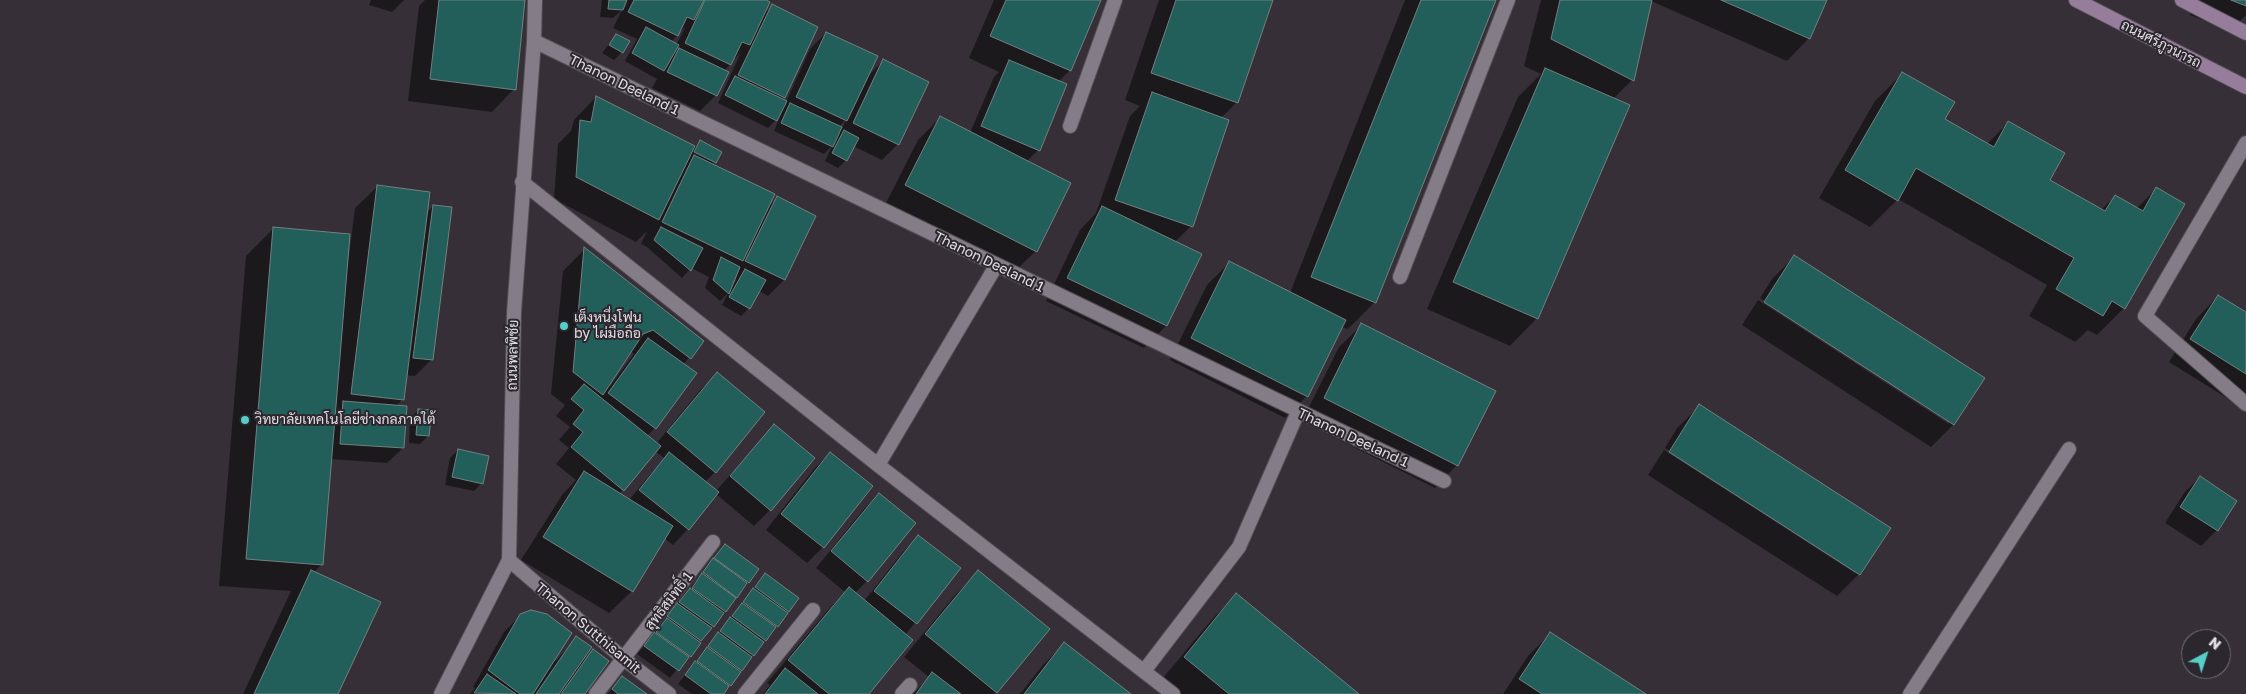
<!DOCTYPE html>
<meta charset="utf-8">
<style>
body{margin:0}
#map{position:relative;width:2246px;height:694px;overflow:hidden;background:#362f38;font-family:"Golos Text",sans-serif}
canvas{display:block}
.north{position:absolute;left:2181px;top:629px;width:50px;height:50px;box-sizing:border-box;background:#2c262e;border:1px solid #757077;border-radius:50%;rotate:40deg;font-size:14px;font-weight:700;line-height:20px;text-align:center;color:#e3dee4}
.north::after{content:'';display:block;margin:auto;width:18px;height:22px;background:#55cec6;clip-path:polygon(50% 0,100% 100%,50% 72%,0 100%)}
</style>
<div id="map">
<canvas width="2246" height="694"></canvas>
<div class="north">N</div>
</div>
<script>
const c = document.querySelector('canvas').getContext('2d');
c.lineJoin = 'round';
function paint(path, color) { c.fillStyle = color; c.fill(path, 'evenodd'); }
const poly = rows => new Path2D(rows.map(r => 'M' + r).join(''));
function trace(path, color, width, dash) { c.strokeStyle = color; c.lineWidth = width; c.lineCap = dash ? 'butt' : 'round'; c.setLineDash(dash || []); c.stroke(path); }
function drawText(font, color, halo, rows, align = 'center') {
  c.font = font + ' "Golos Text",Sarabun,sans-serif'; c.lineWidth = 4; c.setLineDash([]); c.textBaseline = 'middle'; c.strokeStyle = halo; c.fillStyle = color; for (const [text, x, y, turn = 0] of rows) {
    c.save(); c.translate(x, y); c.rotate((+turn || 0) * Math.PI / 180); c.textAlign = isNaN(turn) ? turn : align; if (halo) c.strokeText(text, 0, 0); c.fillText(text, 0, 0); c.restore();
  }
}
paint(poly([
 [371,0,404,0,392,12,369,5],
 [425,0,524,0,514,89,492,112,408,101,419,6],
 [602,0,763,0,764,14,772,6,784,97,781,100,786,102,810,49,826,33,866,78,883,61,928,83,898,144,882,160,853,146,846,160,838,168,825,161,832,146,824,154,774,131,780,116,768,128,718,103,741,52,724,71,727,72,716,95,700,111,652,88,657,79,625,61,637,39,613,28,622,10,613,18,600,17],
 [685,28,676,45,671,42,685,27],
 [846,119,842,129,839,127],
 [994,0,1099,0,1070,70,1058,82,1038,150,1027,161,1036,251,1013,273,884,207,918,140,940,118,970,133,994,77,999,72,969,58],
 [1159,0,1271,0,1237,102,1221,118,1191,226,1175,242,1200,254,1166,326,1144,348,1046,301,1080,230,1096,213,1130,116,1140,106,1125,100],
 [1405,0,1494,0,1375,302,1348,329,1341,327,1307,396,1285,418,1170,360,1207,285,1229,263,1290,293],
 [1541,0,1826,0,1809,38,1787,61,1651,1,1632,80,1613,99,1537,318,1510,346,1427,309,1518,97,1541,74,1524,66],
 [2195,0,2246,0,2246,15,2230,30,2190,15],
 [616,35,622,52,614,60,602,53],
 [1902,74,1943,119,1987,144,2008,123,2048,181,2101,210,2115,196,2136,209,2156,189,2124,308,2097,335,2088,330,2075,342,2029,316,2047,285,1898,199,1870,227,1819,198,1875,101],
 [596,97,694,148,700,142,720,152,712,165,768,207,777,198,815,216,784,280,768,296,759,291,749,308,741,316,722,305,728,293,720,301,705,288,709,277,691,268,682,278,647,247,641,244,647,231,636,242,554,199,558,144,571,131,574,120],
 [734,279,736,280,732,287,731,286],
 [378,186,426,214,433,206,451,209,431,360,415,376,405,375,402,400,396,406,403,448,387,463,330,459,321,565,314,572,337,694,243,694,291,591,219,586,246,256,273,229,348,264,355,208],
 [585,249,702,341,683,365,655,428,647,436,656,444,701,389,717,374,715,472,705,482,716,491,774,425,770,510,754,526,716,494,688,529,673,545,664,538,632,591,609,613,521,560,562,495,576,480,556,464,569,448,559,440,570,427,556,416,565,405,551,394,563,271],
 [630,351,634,354,610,386,609,385],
 [655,451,664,458,629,500,619,494],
 [1794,257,1983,378,1953,425,1931,447,1742,325,1758,300,1949,424,1949,421,1760,298,1772,279],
 [2218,296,2246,314,2246,410,2169,362,2196,319],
 [1362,325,1457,465,1435,488,1302,421,1339,347],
 [1700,406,1859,574,1837,596,1648,475,1664,450,1855,573,1855,570,1665,448,1677,428],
 [419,410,428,436,420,444,409,443,410,418],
 [458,450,482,483,474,491,445,485,450,458],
 [830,453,823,547,807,563,766,530,814,469],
 [2200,477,2236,501,2217,530,2201,546,2165,523,2184,493],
 [879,494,867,581,855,593,864,601,903,552,919,536,960,568,905,635,867,694,763,694,770,685,767,683,827,611,845,592,816,568,863,510],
 [725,545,748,582,670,678,637,654],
 [978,572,1048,629,994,694,913,694,929,677,904,657,956,594],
 [765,575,788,611,722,694,692,694,678,684],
 [1236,595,1357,694,1180,694,1162,679,1214,617],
 [521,615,556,661,576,638,580,664,593,651,584,694,470,694,475,688,473,687,504,632],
 [1550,634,1644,694,1503,694,1528,656],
 [1064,644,1129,694,1020,694,1042,666],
 [622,677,645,694,608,694]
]), '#0007');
const building = poly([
 [439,0,525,0,516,90,430,79,439,0],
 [609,0,627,0,623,10,608,9,609,0],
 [634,0,704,0,694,20,687,17,678,36,628,12,634,0],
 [705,0,766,0,770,2,750,45,742,42,731,65,685,43,705,0],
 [1006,0,1101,0,1071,71,990,36,1006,0],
 [1176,0,1273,0,1238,103,1151,73,1176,0],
 [1421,0,1496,0,1376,303,1311,277,1421,0],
 [1560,0,1652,0,1634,81,1551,39,1560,0],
 [1721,0,1827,0,1810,39,1721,0],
 [2231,0,2246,0,2246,6,2231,0],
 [772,4,818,27,785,98,738,75,772,4],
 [646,27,679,45,664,71,632,53,646,27],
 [826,32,878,56,847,121,796,97,826,32],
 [616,34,630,41,623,53,609,45,616,34],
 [679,48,729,72,717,96,667,72,679,48],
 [883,59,929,82,899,145,853,123,883,59],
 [1009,60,1067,84,1040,151,981,126,1009,60],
 [1545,68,1630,105,1538,319,1453,282,1545,68],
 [1902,72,1955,102,1945,119,1994,147,2008,121,2065,153,2050,180,2105,211,2115,195,2143,211,2156,187,2185,204,2125,309,2112,301,2103,316,2056,289,2074,258,1916,168,1898,201,1845,170,1902,72],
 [735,76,787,101,777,121,725,95,735,76],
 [1152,92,1229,120,1193,227,1115,200,1152,92],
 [596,96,695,146,659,220,576,177,580,120,591,122,596,96],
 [790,103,842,127,833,147,781,123,790,103],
 [940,116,1071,183,1037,252,905,185,940,116],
 [844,130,859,138,847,161,832,153,844,130],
 [700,140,722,152,716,163,694,152,700,140],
 [694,155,775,194,743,261,662,222,694,155],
 [377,185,430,192,404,400,351,394,377,185],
 [777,196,816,216,785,280,745,261,777,196],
 [433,205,452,207,433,360,413,358,433,205],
 [1102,206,1202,254,1167,326,1067,278,1102,206],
 [273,227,350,234,323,565,246,559,273,227],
 [661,227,703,248,691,271,654,240,661,227],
 [584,247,704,341,691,359,653,330,643,334,603,395,573,372,584,247],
 [1794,255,1985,378,1954,425,1764,302,1794,255],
 [721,257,740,267,729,294,713,280,721,257],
 [1229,261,1346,320,1308,397,1191,338,1229,261],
 [745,269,766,280,750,309,729,297,745,269],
 [2218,295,2246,312,2246,374,2190,339,2218,295],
 [1361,323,1496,391,1458,466,1324,398,1361,323],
 [648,338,697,373,656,429,608,393,648,338],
 [717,372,765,412,716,473,667,432,717,372],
 [584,384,661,446,624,491,571,447,583,432,573,424,584,410,571,399,584,384],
 [343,401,407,406,404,448,340,444,343,401],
 [1699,404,1891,528,1860,575,1669,452,1699,404],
 [418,409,432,410,429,436,416,435,418,409],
 [774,424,815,458,771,511,730,476,774,424],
 [458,449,489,456,483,484,452,477,458,449],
 [669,452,719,492,689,530,639,490,669,452],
 [830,452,873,486,824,548,781,514,830,452],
 [584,471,673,526,633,592,543,537,584,471],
 [2200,476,2237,501,2218,531,2180,507,2200,476],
 [879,493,916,523,868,582,831,551,879,493],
 [918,535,961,568,917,624,874,591,918,535],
 [725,544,759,569,749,583,714,558,725,544],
 [713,558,747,583,737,598,703,572,713,558],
 [311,570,381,602,338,694,254,694,311,570],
 [978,570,1050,629,997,693,925,634,978,570],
 [702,573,736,598,726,612,692,588,702,573],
 [765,573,799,598,789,612,755,587,765,573],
 [849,587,913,640,869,694,829,694,788,660,849,587],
 [690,588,724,613,714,627,679,602,690,588],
 [753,588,788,613,778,627,743,602,753,588],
 [1236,593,1359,694,1229,694,1184,657,1236,593],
 [677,603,712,628,701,641,667,616,677,603],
 [742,603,776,627,766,641,732,616,742,603],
 [531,610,547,614,572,633,533,694,520,694,488,670,520,614,531,610],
 [730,617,764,642,754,656,720,631,730,617],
 [667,618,701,643,691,657,656,632,667,618],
 [654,632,689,657,679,671,644,646,654,632],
 [718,632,752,657,742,671,708,646,718,632],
 [1550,632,1646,694,1542,694,1519,679,1550,632],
 [576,636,592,647,559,694,536,694,576,636],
 [1064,642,1131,694,1024,694,1064,642],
 [707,647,741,672,731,686,697,661,707,647],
 [593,649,609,661,585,694,561,694,593,649],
 [695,661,729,686,724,694,711,694,685,675,695,661],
 [785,668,818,694,765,694,785,668],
 [932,672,961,694,916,694,932,672],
 [487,674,516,694,474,693,487,674],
 [622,676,647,694,618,694,612,689,622,676]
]);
paint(building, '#225e5a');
trace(building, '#72817f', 1);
const service = poly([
 [2246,143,2145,316,2246,404],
 [1400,277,1508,0],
 [1910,694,2069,449]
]);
const minor = poly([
 [534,41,1444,481],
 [1070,126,1115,0],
 [522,182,878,465,1173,694],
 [878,465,996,266],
 [509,560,624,659,669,694],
 [1144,671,1239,547,1298,412],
 [596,694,713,542],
 [745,694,813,610],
 [902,694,910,685]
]);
const tertiary = poly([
 [441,694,509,560,514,312,534,41,535,0]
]);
const secondary = poly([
 [2076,0,2246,87],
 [2182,0,2246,33]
]);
trace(service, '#514b52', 16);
trace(minor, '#514b52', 16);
trace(tertiary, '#514b52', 16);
trace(secondary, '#514b52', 16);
trace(service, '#847c86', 14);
trace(minor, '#847c86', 14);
trace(tertiary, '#847c86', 14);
trace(secondary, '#967d9c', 14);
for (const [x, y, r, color] of [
 [564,326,5,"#55cec6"],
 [245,420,5,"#55cec6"]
]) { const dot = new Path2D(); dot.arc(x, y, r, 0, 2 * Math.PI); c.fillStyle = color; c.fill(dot); trace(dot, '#2c262e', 2); }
drawText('14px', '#e3dee4', '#2c262e', [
 ["ถนนศรีภูวนารถ",2161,44,27],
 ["Thanon Deeland 1",624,85,26],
 ["Thanon Deeland 1",989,262,26],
 ["ถนนพลพิชัย",513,355,-89],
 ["Thanon Deeland 1",1353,438,25],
 ["สุทธิสมิทธิ์ 1",669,601,-53],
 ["Thanon Sutthisamit",588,628,40]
]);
drawText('14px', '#e3dee4', '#2c262e', [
 ["เต็งหนึ่งโฟน",574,318],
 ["by ไผ่มือถือ",574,334],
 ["วิทยาลัยเทคโนโลยีช่างกลภาคใต้",255,420]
], 'left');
</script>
